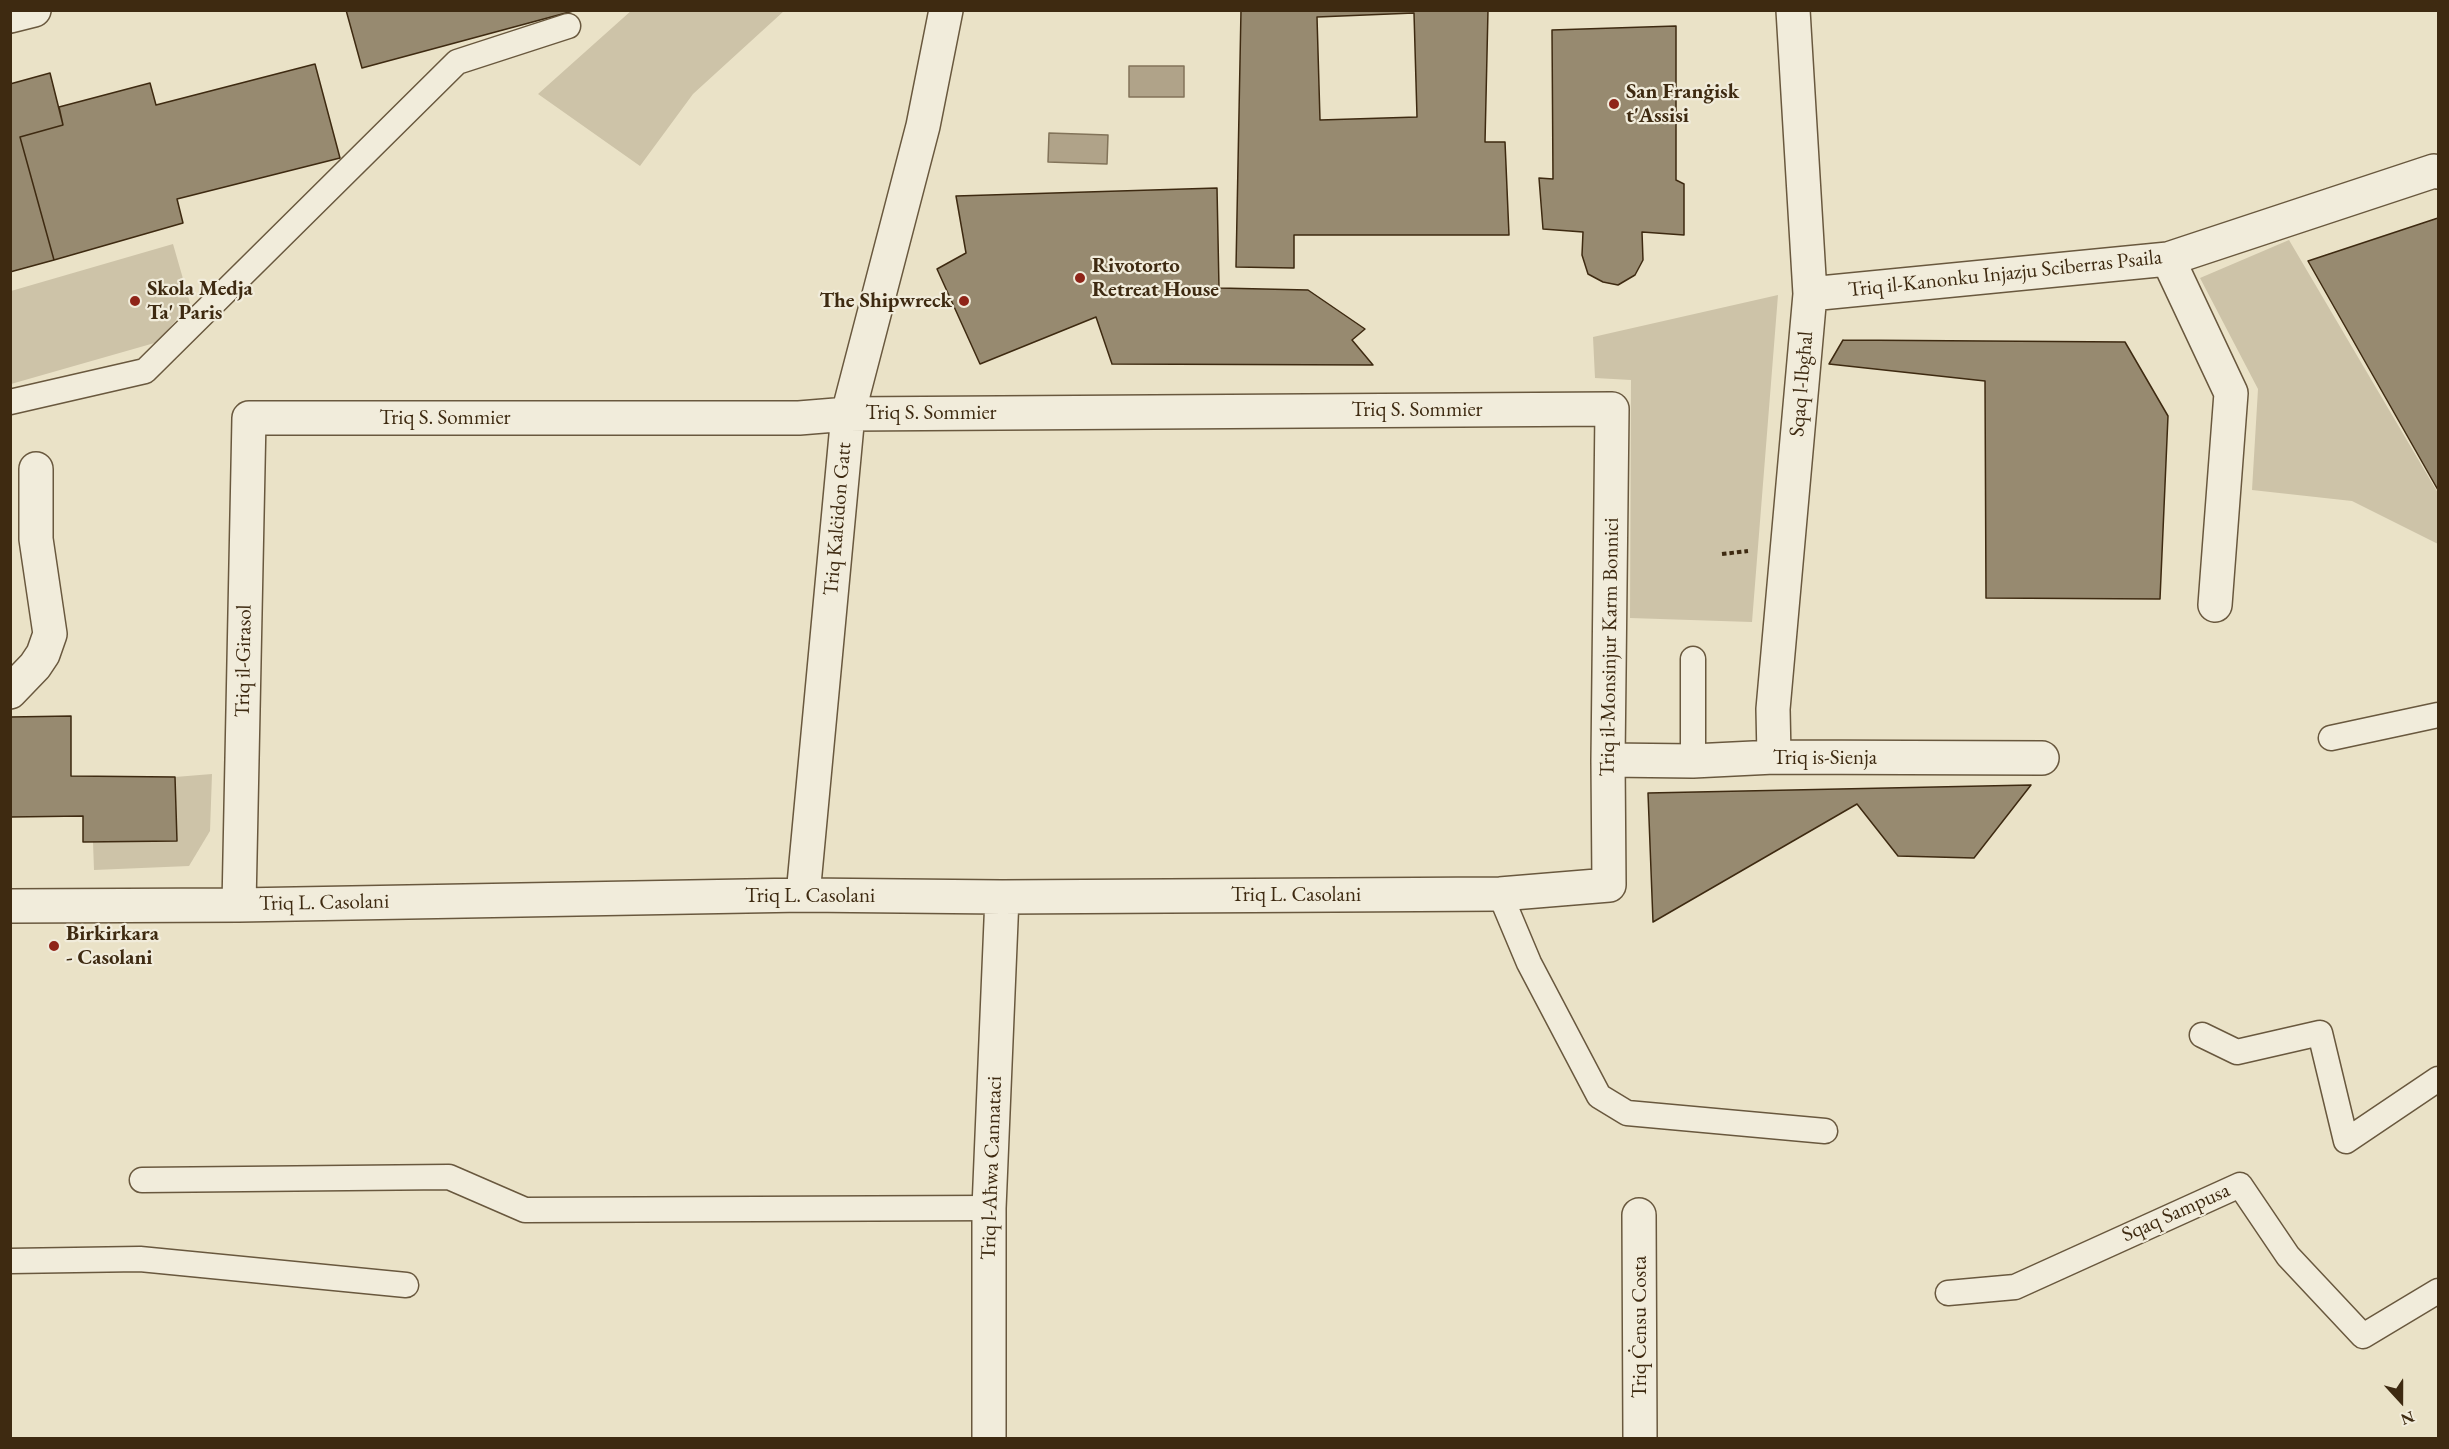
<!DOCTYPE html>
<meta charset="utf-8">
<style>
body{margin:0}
#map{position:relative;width:2449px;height:1449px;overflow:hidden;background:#eae2c7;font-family:"EB Garamond",serif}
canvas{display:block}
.frame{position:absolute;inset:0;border:12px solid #3e2a11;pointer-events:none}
.north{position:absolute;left:2371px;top:1371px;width:60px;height:60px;-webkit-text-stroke:4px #f1ecdb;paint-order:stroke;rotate:159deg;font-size:16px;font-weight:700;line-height:24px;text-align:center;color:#3e2a11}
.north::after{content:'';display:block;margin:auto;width:21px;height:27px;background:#3e2a11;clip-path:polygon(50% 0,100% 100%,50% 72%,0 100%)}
</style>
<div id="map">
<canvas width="2449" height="1449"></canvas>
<div class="frame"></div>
<div class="north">N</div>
</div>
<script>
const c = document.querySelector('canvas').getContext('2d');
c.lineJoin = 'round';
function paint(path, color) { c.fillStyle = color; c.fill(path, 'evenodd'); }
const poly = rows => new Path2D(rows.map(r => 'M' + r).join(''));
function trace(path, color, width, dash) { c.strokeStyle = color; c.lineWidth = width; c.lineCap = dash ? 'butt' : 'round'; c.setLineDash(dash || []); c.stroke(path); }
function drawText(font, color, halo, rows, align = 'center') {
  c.font = font + ' "EB Garamond",serif'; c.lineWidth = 4.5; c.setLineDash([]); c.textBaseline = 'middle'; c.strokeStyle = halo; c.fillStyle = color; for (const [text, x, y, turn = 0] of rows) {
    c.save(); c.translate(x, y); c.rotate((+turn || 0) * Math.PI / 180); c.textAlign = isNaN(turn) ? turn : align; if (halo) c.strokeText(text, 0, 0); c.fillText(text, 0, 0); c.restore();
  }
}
paint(poly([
 [632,10,784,11,693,94,640,166,538,94],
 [2289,240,2438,493,2438,544,2352,501,2252,490,2258,389,2200,278],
 [173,244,190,303,158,342,11,384,11,291],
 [1778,295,1752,622,1630,618,1631,380,1595,378,1593,337],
 [212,774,210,831,189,866,94,870,93,842,177,840,175,777]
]), '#cdc3a8');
const water = poly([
 [1129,66,1184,66,1184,97,1129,97,1129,66],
 [1049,133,1108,135,1107,164,1048,162,1049,133]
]);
paint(water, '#b0a389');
trace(water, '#827359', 1.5);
const building = poly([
 [346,10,577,10,362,68,346,10],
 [1241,10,1488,10,1485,142,1505,142,1509,235,1294,235,1294,268,1236,267,1241,10],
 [1414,13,1417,117,1320,120,1317,17,1414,13],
 [1676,26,1676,180,1684,184,1684,235,1642,232,1643,260,1635,275,1618,285,1603,282,1588,274,1582,255,1583,232,1543,229,1539,178,1553,179,1552,30,1676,26],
 [315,64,340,158,177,199,183,223,54,260,20,137,63,125,59,107,150,83,156,105,315,64],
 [50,73,63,125,20,137,54,260,10,272,10,84,50,73],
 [1217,188,1219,288,1308,290,1365,329,1352,340,1373,365,1112,364,1096,317,980,364,937,269,966,253,956,196,1217,188],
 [2438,218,2438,490,2308,261,2438,218],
 [1843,340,2125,342,2168,416,2160,599,1986,598,1985,381,1829,364,1843,340],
 [71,716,71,776,175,777,177,841,83,842,83,816,11,817,10,717,71,716],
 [2031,785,1974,858,1898,856,1857,804,1653,922,1648,793,2031,785]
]);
paint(building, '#978a70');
trace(building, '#3e2a11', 1.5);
const service = poly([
 [10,402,145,371,457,62,568,26],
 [2331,738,2438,715],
 [1693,761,1693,659],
 [1500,894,1529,963,1599,1096,1627,1113,1825,1131],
 [2202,1035,2237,1052,2320,1033,2346,1141,2438,1079],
 [142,1180,449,1177,525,1210,989,1208],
 [10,1261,140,1259,406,1285],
 [1948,1293,2015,1287,2240,1185,2288,1256,2363,1336,2438,1291]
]);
const minor = poly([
 [10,16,34,10],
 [2168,259,2231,393,2215,605],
 [1810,294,2168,259,2434,171,2438,172],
 [10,692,35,666,43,654,50,634,36,539,36,469],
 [1774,757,1773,709,1810,294,1793,10],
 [1608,760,1693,761,1774,757,2042,758],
 [803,895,848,414,923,126,946,10],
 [10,906,239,905,803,895,1002,897,1500,894,1609,885,1608,760,1612,409,848,414,799,418,249,418,239,905],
 [1639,1215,1640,1438],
 [989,1438,989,1208,1002,897]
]);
trace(service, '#69583e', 27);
trace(minor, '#69583e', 36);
trace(poly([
 [1722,554,1748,551]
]), '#3e2a11', 4, [4.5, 3]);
trace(service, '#f1ecdb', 24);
trace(minor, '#f1ecdb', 33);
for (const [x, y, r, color] of [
 [1614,104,6,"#8f2418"],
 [1080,278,6,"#8f2418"],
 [135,301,6,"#8f2418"],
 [964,301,6,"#8f2418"],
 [54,946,6,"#8f2418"]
]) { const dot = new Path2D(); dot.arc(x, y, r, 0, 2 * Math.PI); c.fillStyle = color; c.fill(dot); trace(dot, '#f1ecdb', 2); }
drawText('bold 21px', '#3e2a11', '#f1ecdb', [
 ["San Franġisk",1626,92],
 ["t'Assisi",1626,116],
 ["Rivotorto",1092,266],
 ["Retreat House",1092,290],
 ["Skola Medja",147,289],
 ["Ta' Paris",147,313],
 ["The Shipwreck",952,301,"right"],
 ["Birkirkara",66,934],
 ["- Casolani",66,958]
], 'left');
drawText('21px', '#3e2a11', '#f1ecdb', [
 ["Triq il-Kanonku Injazju Sciberras Psaila",2005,274,-6],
 ["Sqaq l-Ibgħal",1802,384,-85],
 ["Triq S. Sommier",1417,410],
 ["Triq S. Sommier",931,413],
 ["Triq S. Sommier",445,418],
 ["Triq Kalċidon Gatt",838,519,-85],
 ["Triq il-Monsinjur Karm Bonnici",1610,647,-89],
 ["Triq il-Girasol",244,661,-89],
 ["Triq is-Sienja",1825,758],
 ["Triq L. Casolani",1296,895],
 ["Triq L. Casolani",810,896],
 ["Triq L. Casolani",324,903,-1],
 ["Triq l-Aħwa Cannataci",992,1168,-88],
 ["Sqaq Sampusa",2176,1213,-24],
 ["Triq Ċensu Costa",1640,1327,-90]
]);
</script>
